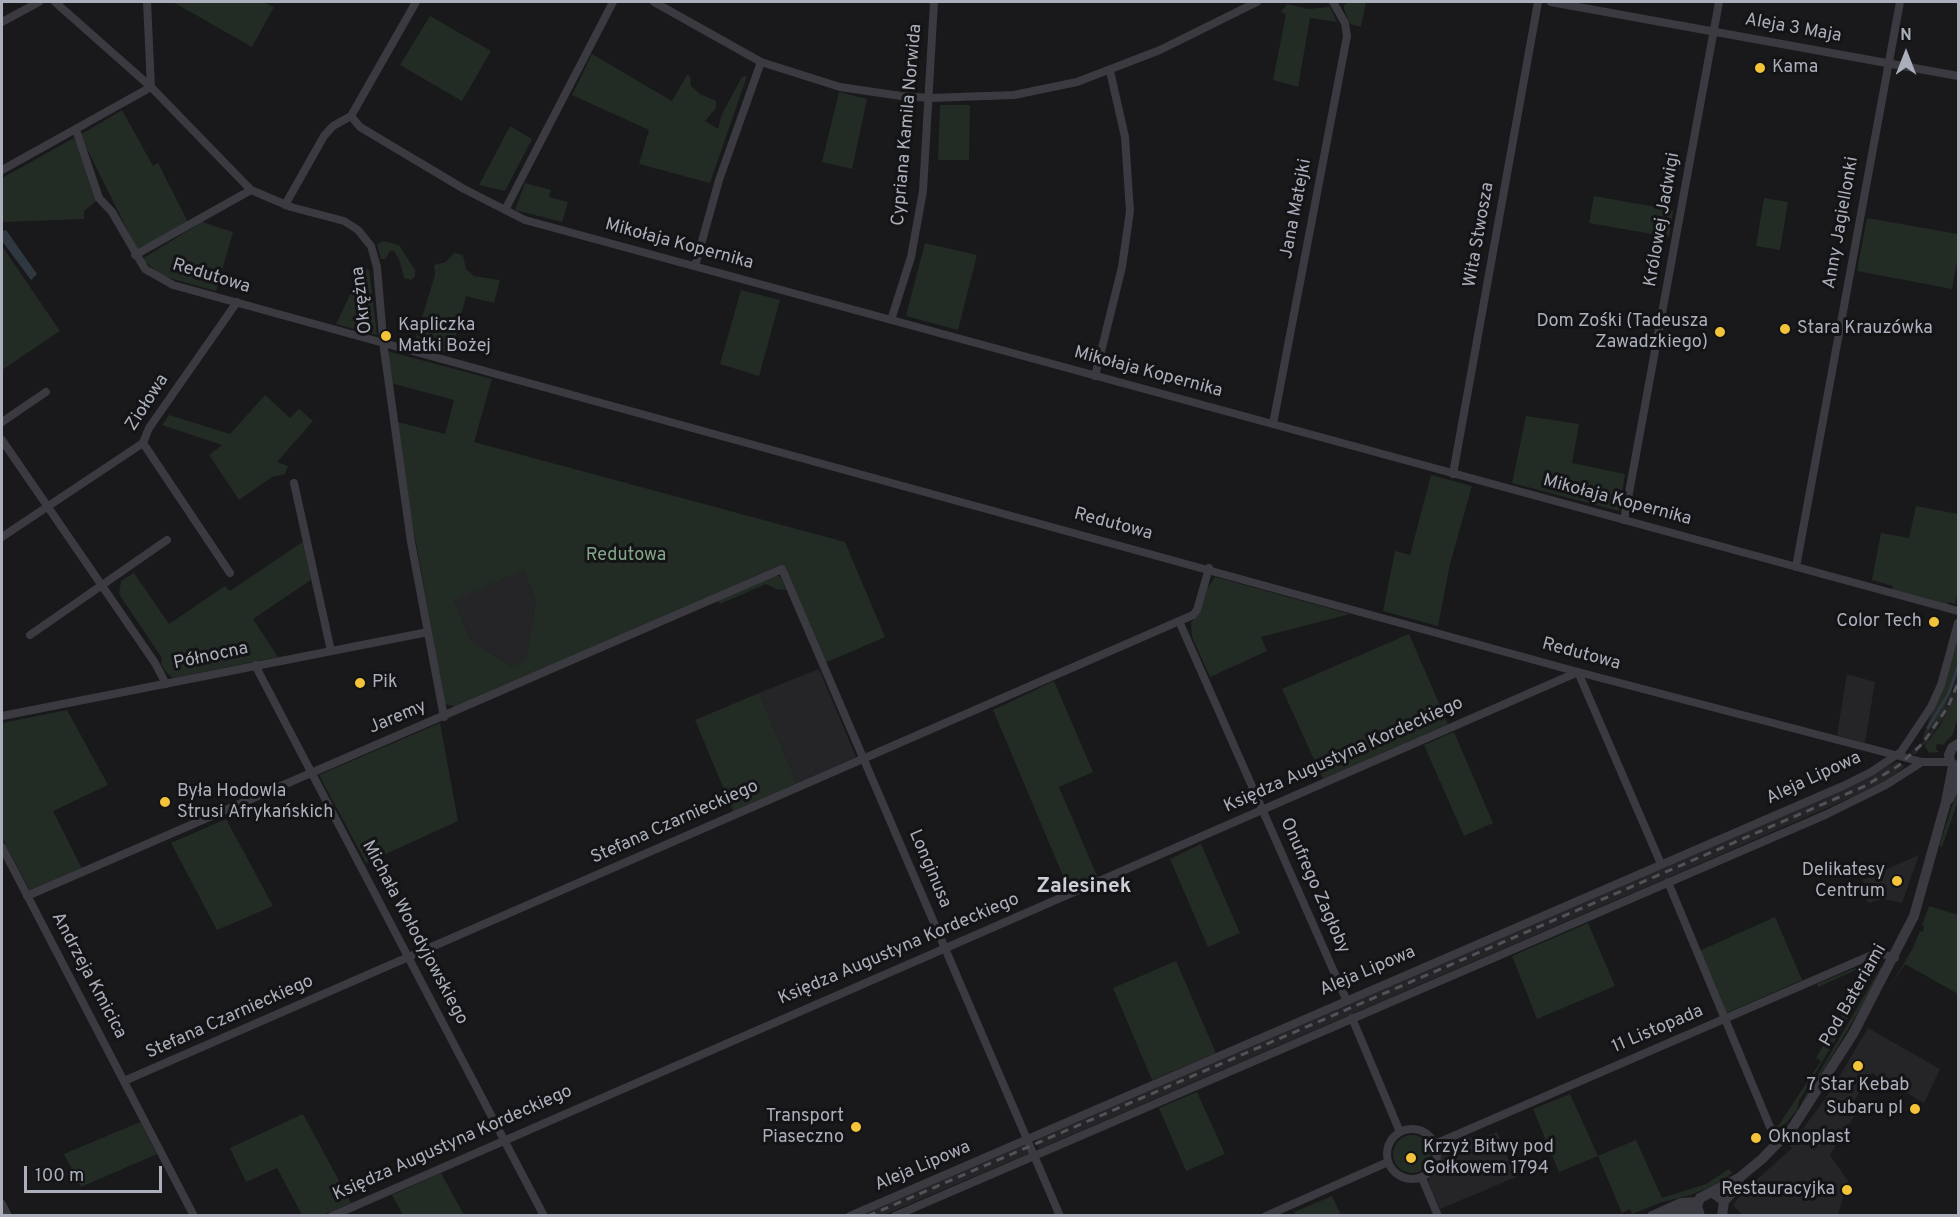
<!DOCTYPE html>
<meta charset="utf-8">
<style>
body{margin:0}
#map{position:relative;width:1960px;height:1217px;overflow:hidden;background:#19191b;font-family:Overpass,sans-serif}
canvas{display:block}
.frame{position:absolute;inset:0;border:3px solid #abafbb;pointer-events:none}
.north{position:absolute;left:1876px;top:24px;width:60px;height:60px;-webkit-text-stroke:4px #141416;paint-order:stroke;rotate:0deg;font-size:16px;font-weight:700;line-height:24px;text-align:center;color:#abafbb}
.north::after{content:'';display:block;margin:auto;width:21px;height:27px;background:#abafbb;clip-path:polygon(50% 0,100% 100%,50% 72%,0 100%)}
.scale{position:absolute;left:24px;top:1166px;width:138px;height:27px;box-sizing:border-box;border:3px solid #abafbb;border-top:0;padding-left:8px;font-size:18px;line-height:21px;white-space:nowrap;color:#abafbb;-webkit-text-stroke:4px #141416;paint-order:stroke}
</style>
<div id="map">
<canvas width="1960" height="1217"></canvas>
<div class="frame"></div>
<div class="north">N</div>
<div class="scale">100 m</div>
</div>
<script>
const c = document.querySelector('canvas').getContext('2d');
c.lineJoin = 'round';
function paint(path, color) { c.fillStyle = color; c.fill(path, 'evenodd'); }
const poly = rows => new Path2D(rows.map(r => 'M' + r).join(''));
function trace(path, color, width, dash) { c.strokeStyle = color; c.lineWidth = width; c.lineCap = dash ? 'butt' : 'round'; c.setLineDash(dash || []); c.stroke(path); }
function drawText(font, color, halo, rows, align = 'center') {
  c.font = font + ' Overpass,sans-serif'; c.lineWidth = 6; c.setLineDash([]); c.textBaseline = 'middle'; c.strokeStyle = halo; c.fillStyle = color; for (const [text, x, y, turn = 0] of rows) {
    c.save(); c.translate(x, y); c.rotate((+turn || 0) * Math.PI / 180); c.textAlign = isNaN(turn) ? turn : align; if (halo) c.strokeText(text, 0, 0); c.fillText(text, 0, 0); c.restore();
  }
}
paint(poly([
 [522,568,536,601,526,662,511,666,471,641,453,598],
 [819,669,856,757,797,783,759,693],
 [1847,674,1875,682,1865,743,1837,735],
 [1958,675,1958,691,1955,700,1925,746,1924,744,1915,755,1913,754,1911,751,1923,742,1933,726,1952,692],
 [1897,762,1905,766,1886,782,1704,862,1039,1149,1035,1139],
 [1919,855,1902,903,1883,899,1868,903,1861,887,1865,885,1862,880],
 [1868,1028,1940,1069,1924,1103,1872,1073,1852,1104,1859,1108,1830,1155,1848,1181,1838,1215,1742,1215,1733,1205,1742,1193,1792,1148,1790,1146,1830,1092],
 [1497,1132,1516,1177,1440,1209,1428,1181,1437,1167,1439,1149,1465,1137,1472,1138,1475,1141],
 [1025,1144,1030,1153,884,1215,856,1216]
]), '#252528');
paint(poly([
 [173,2,263,2,274,7,252,47],
 [1350,2,1366,2,1361,27,1350,24,1344,9,1344,5],
 [1287,4,1308,9,1330,7,1337,22,1310,18,1298,87,1273,80,1286,14,1281,12],
 [430,16,491,51,462,101,400,65],
 [592,54,672,101,687,75,690,76,691,86,700,94,716,101,716,108,705,121,718,129,722,114,742,77,747,76,710,183,639,164,649,130,572,95],
 [839,92,867,99,852,169,822,162],
 [940,105,970,105,969,160,938,160],
 [122,110,153,166,158,163,188,222,137,249,80,135],
 [510,126,532,139,505,191,479,185],
 [74,138,99,199,84,211,84,219,2,222,2,178],
 [525,183,551,190,549,197,568,202,562,222,515,210],
 [1594,196,1673,210,1669,237,1589,223],
 [1764,198,1788,202,1780,250,1756,246],
 [1867,218,1958,234,1958,256,1952,289,1857,271],
 [202,222,233,232,216,291,162,276,142,259],
 [383,241,399,245,415,270,415,276,411,280,404,278,399,259,394,251,390,251,385,259,381,259,377,244],
 [925,243,977,255,958,330,906,316],
 [2,246,60,331,2,370],
 [454,253,463,255,466,269,474,276,500,280,494,303,466,296,451,354,414,344,435,275,434,265,446,262],
 [363,268,369,270,377,335,336,324],
 [741,290,780,300,759,376,720,364],
 [387,351,492,379,474,442,845,542,885,637,825,663,783,564,456,707,445,704,394,421,445,434,454,400,391,383],
 [523,570,536,601,526,661,511,666,471,641,454,600],
 [265,395,290,418,299,409,313,421,277,462,288,466,285,474,272,477,239,500,209,455,222,445,162,425,169,415,230,434],
 [1526,416,1579,424,1572,463,1625,474,1619,511,1512,483],
 [1431,475,1472,486,1450,564,1438,626,1383,611,1395,551,1410,555],
 [1916,506,1958,514,1958,592,1955,604,1949,602,1947,605,1892,591,1893,586,1872,580,1881,533,1909,538],
 [304,541,311,580,253,619,278,657,173,678,166,672,161,664,162,658,119,594,121,581,134,573,169,624,225,586,230,591],
 [775,575,781,577,786,590,776,589,766,584,720,604,718,600],
 [1215,577,1350,614,1261,637,1267,651,1210,677,1192,637,1191,622,1200,613,1207,589],
 [1409,634,1448,724,1323,779,1282,689],
 [1958,637,1958,675,1942,713,1922,740,1930,717,1944,687],
 [1054,681,1093,772,1059,787,1098,878,1069,890,993,710],
 [1958,691,1958,717,1953,734,1943,745,1937,744,1936,749,1939,752,1929,753,1925,746,1939,727],
 [759,693,797,783,733,811,695,720],
 [67,710,108,785,53,811,82,869,30,891,2,838,2,723],
 [440,723,458,821,366,863,319,775],
 [1454,732,1493,823,1464,836,1424,745],
 [1958,788,1958,801,1942,847,1939,846],
 [226,819,273,906,217,930,171,843],
 [1201,844,1240,933,1208,947,1170,859],
 [1929,906,1958,915,1958,994,1905,964,1889,988,1913,948,1920,931,1923,932,1924,926,1922,925],
 [1775,917,1802,980,1726,1013,1699,951],
 [1588,923,1615,986,1537,1019,1512,956],
 [1880,958,1880,964,1799,1101,1797,1110,1783,1127,1775,1129,1766,1110,1774,1125,1778,1126,1821,1061,1816,1058,1869,968,1867,965,1818,987,1817,984],
 [1176,961,1216,1053,1152,1080,1113,988],
 [1881,967,1884,968,1856,1016,1799,1110,1802,1102],
 [1197,1092,1225,1154,1186,1171,1159,1108],
 [1570,1094,1598,1156,1636,1140,1662,1198,1706,1184,1729,1169,1732,1173,1715,1185,1691,1195,1662,1202,1632,1214,1630,1209,1622,1213,1598,1156,1559,1172,1533,1109],
 [303,1114,351,1203,323,1215,302,1215,277,1168,246,1182,230,1148],
 [140,1122,157,1154,81,1187,64,1154],
 '1393 1154a19 19 0 1 1 38 0a19 19 0 1 1-38 0Z',
 [441,1173,464,1215,403,1215,392,1195],
 [1332,1196,1341,1215,1296,1215,1294,1212]
]), '#232b25');
paint(poly([
 [6,230,37,274,31,280,2,241,2,231]
]), '#2f3740');
trace(poly([
 [1928,728,1949,693,1958,666]
]), '#2f3740', 3);
trace(poly([
 [55,2,151,87,251,190,291,207,344,221,358,230,371,246,377,267,384,349,411,542,444,717],
 [654,2,761,62,840,87,901,96,930,98,1014,95,1077,82,1160,50,1257,2],
 [1551,2,1958,76],
 [2,22,39,2],
 [351,116,360,127,464,189,525,220,1958,611],
 [76,130,99,198,112,212,145,269,173,285,1578,672,1922,762,1950,762],
 [2,170,151,87,147,2],
 [285,205,324,136,333,126,351,116,416,2],
 [505,210,613,2],
 [135,255,251,190],
 [695,266,719,180,761,62],
 [891,320,911,257,923,191,934,2],
 [1095,376,1122,267,1130,211,1125,137,1110,71],
 [2,422,46,392],
 [1273,424,1347,36,1345,23,1333,2],
 [2,440,155,663,166,684],
 [143,443,230,573],
 [1453,474,1538,2],
 [294,483,331,651],
 [1624,520,1719,2],
 [2,537,143,443,149,428,237,302],
 [1796,567,1900,2],
 [1179,621,1346,999],
 [30,635,167,540],
 [255,665,544,1216],
 [2,716,428,632],
 [2,847,194,1216],
 [1668,882,1770,1127,1780,1141],
 [27,896,782,569,1060,1216],
 [1352,1018,1400,1132],
 [124,1081,1193,615,1197,610,1209,568],
 '1387 1154a25 25 0 1 1 50 0a25 25 0 1 1-50 0Z',
 [1435,1144,1872,955,1883,954,1895,958],
 [1422,1178,1438,1216],
 [2,1204,8,1216],
 [332,1216,1578,672,1661,864],
 [850,1216,1843,786,1871,772,1901,752,1931,707,1941,685,1958,623],
 [895,1216,1825,815,1886,785,1922,762],
 [1266,1216,1388,1162]
]), '#3a3a40', 8);
trace(poly([
 [1958,768,1950,762,1949,755,1952,748,1958,744],
 [1949,799,1958,778],
 [1713,1193,1724,1201,1722,1216],
 [1724,1201,1738,1186,1739,1178],
 [1668,1211,1698,1212],
 [1652,1216,1681,1203,1698,1202],
 [1700,1216,1697,1206,1700,1198,1739,1178,1762,1159,1793,1127,1853,1034,1914,916,1946,802,1953,766]
]), '#3a3a40', 10);
trace(poly([
 [868,1216,1865,786,1898,766,1922,744,1948,707,1958,683]
]), '#515259', 3, [8, 6]);
for (const [x, y, r, color] of [
 [1760,68,6,"#f3c33a"],
 [1785,329,6,"#f3c33a"],
 [1720,332,6,"#f3c33a"],
 [386,336,6,"#f3c33a"],
 [1934,622,6,"#f3c33a"],
 [360,683,6,"#f3c33a"],
 [165,802,6,"#f3c33a"],
 [1897,881,6,"#f3c33a"],
 [1858,1066,6,"#f3c33a"],
 [1915,1109,6,"#f3c33a"],
 [856,1127,6,"#f3c33a"],
 [1756,1138,6,"#f3c33a"],
 [1411,1158,6,"#f3c33a"],
 [1847,1190,6,"#f3c33a"]
]) { const dot = new Path2D(); dot.arc(x, y, r, 0, 2 * Math.PI); c.fillStyle = color; c.fill(dot); trace(dot, '#141416', 2); }
drawText('18px', '#abafbb', '#141416', [
 ["Aleja 3 Maja",1793,29,10],
 ["Cypriana Kamila Norwida",908,125,-85],
 ["Jana Matejki",1297,209,-79],
 ["Królowej Jadwigi",1663,220,-80],
 ["Anny Jagiellonki",1842,223,-80],
 ["Wita Stwosza",1480,235,-80],
 ["Mikołaja Kopernika",679,245,15],
 ["Redutowa",211,277,17],
 ["Okrężna",363,300,-97],
 ["Mikołaja Kopernika",1148,373,15],
 ["Ziołowa",148,403,-57],
 ["Mikołaja Kopernika",1617,501,15],
 ["Redutowa",1113,525,15],
 ["Redutowa",1581,655,15],
 ["Północna",211,657,-12],
 ["Jaremy",398,718,-23],
 ["Księdza Augustyna Kordeckiego",1344,756,-24],
 ["Aleja Lipowa",1814,779,-25],
 ["Stefana Czarnieckiego",675,823,-24],
 ["Longinusa",929,869,67],
 ["Onufrego Zagłoby",1314,886,66],
 ["Michała Wołodyjowskiego",414,933,62],
 ["Księdza Augustyna Kordeckiego",899,950,-23],
 ["Aleja Lipowa",1368,972,-23],
 ["Andrzeja Kmicica",88,976,62],
 ["Pod Bateriami",1854,996,-60],
 ["Stefana Czarnieckiego",230,1018,-24],
 ["11 Listopada",1658,1030,-23],
 ["Księdza Augustyna Kordeckiego",453,1144,-24],
 ["Aleja Lipowa",923,1167,-23]
]);
drawText('18px', '#abafbb', '#141416', [
 ["Kama",1772,68],
 ["Dom Zośki (Tadeusza",1708,322,"right"],
 ["Zawadzkiego)",1708,343,"right"],
 ["Kapliczka",398,326],
 ["Matki Bożej",398,347],
 ["Stara Krauzówka",1797,329],
 ["Color Tech",1922,622,"right"],
 ["Pik",372,683],
 ["Była Hodowla",177,792],
 ["Strusi Afrykańskich",177,813],
 ["Delikatesy",1885,871,"right"],
 ["Centrum",1885,892,"right"],
 ["7 Star Kebab",1858,1086,"center"],
 ["Subaru pl",1903,1109,"right"],
 ["Transport",844,1117,"right"],
 ["Piaseczno",844,1138,"right"],
 ["Oknoplast",1768,1138],
 ["Krzyż Bitwy pod",1423,1148],
 ["Gołkowem 1794",1423,1169],
 ["Restauracyjka",1835,1190,"right"]
], 'left');
drawText('18px', '#83a688', '#141416', [
 ["Redutowa",626,556]
]);
drawText('bold 21px', '#ccced7', '#141416', [
 ["Zalesinek",1084,888]
]);
</script>
